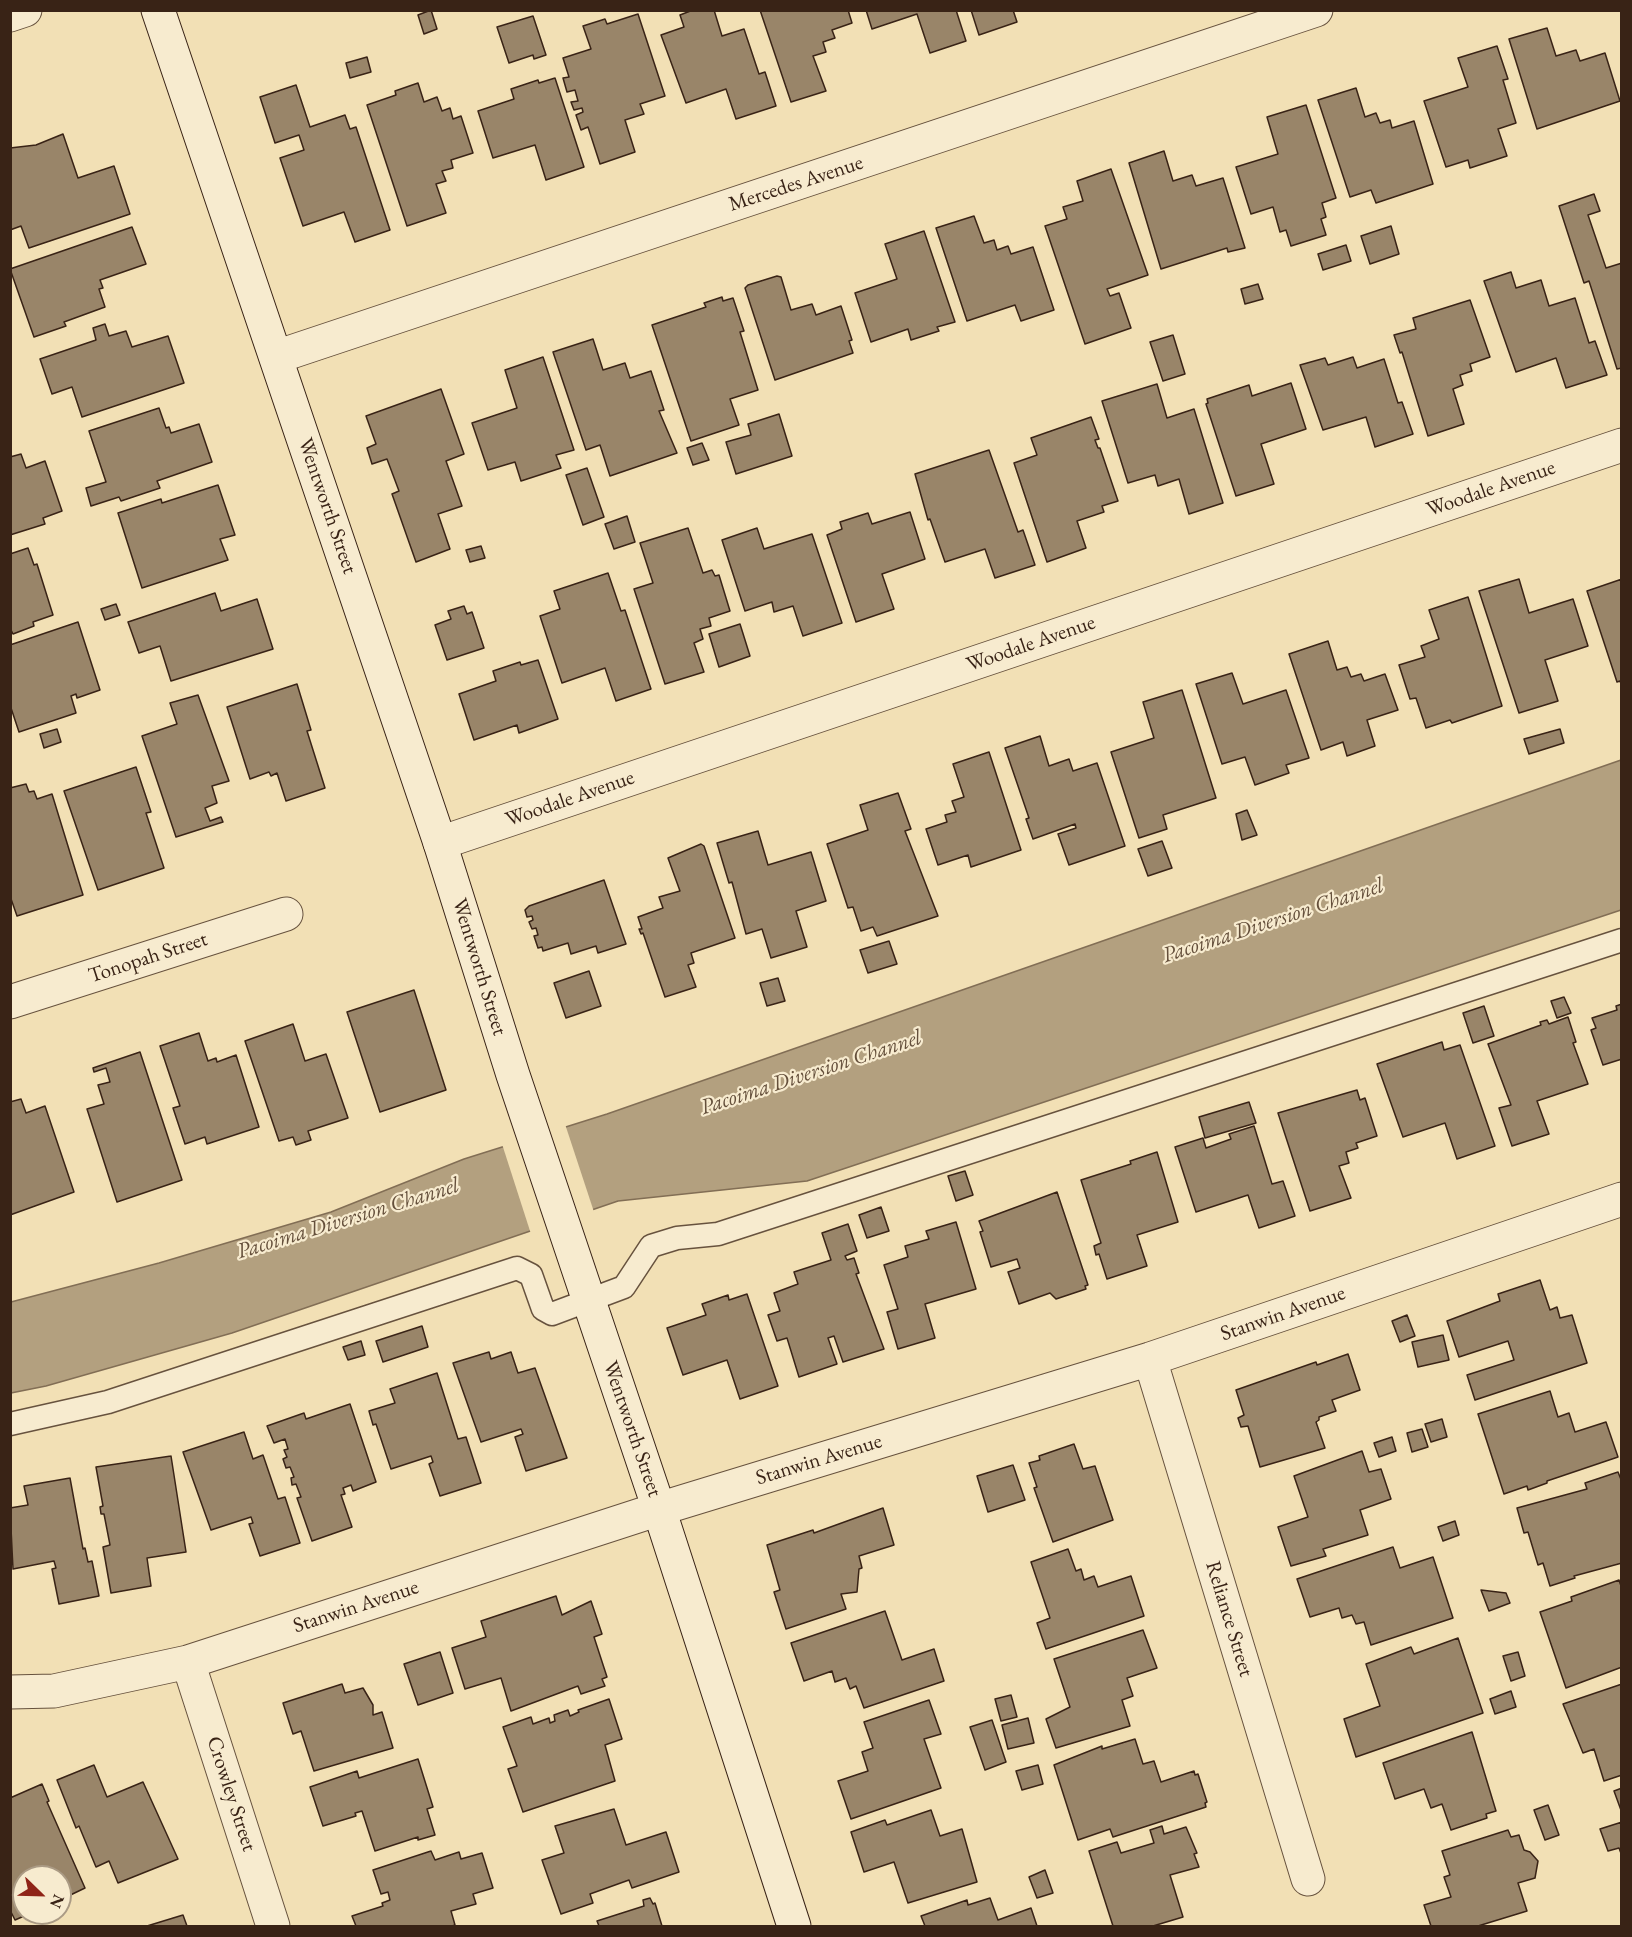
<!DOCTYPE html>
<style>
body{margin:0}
#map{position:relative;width:1632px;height:1937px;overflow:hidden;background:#f2e0b5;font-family:"EB Garamond",serif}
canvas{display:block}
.frame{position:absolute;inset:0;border:12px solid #392316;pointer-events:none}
.north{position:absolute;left:12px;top:1865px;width:60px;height:60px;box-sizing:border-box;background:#f7ebcf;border:2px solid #ab9b85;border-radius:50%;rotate:113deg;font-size:16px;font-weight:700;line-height:24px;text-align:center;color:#392316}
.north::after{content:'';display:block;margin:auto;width:21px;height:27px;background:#8f2418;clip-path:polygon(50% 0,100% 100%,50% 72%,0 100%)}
</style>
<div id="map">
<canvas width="1632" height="1937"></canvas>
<div class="frame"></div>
<div class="north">N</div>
</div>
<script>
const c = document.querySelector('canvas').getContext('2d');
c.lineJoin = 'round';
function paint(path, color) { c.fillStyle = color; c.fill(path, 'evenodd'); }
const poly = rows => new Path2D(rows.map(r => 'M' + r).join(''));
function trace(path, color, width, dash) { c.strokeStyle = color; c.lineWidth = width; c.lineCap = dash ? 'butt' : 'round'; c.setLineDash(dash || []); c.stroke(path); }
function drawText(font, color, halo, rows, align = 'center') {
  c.font = font + ' "EB Garamond",serif'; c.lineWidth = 4.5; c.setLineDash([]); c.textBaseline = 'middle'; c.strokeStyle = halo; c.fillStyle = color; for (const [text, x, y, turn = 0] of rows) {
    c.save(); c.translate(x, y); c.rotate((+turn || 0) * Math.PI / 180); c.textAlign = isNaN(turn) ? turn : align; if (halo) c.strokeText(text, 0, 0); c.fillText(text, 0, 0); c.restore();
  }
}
const water = poly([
 [1621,760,1621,910,807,1181,618,1201,232,1333,46,1386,11,1393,11,1302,159,1263,331,1212,464,1159,607,1114,1621,760]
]);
paint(water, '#b3a07f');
trace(water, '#826e55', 1.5);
paint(poly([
 [565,1124,594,1212,531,1234,502,1144]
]), '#f2e0b5');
const building = poly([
 [431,10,437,29,424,34,418,15,431,10],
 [693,10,714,10,722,36,744,29,759,74,765,72,776,106,736,119,726,89,686,103,661,35,684,27,680,15,693,10],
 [760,10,848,10,852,23,832,30,835,38,823,42,826,52,813,56,826,91,791,102,760,10],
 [866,10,956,10,966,41,930,53,917,14,872,29,866,10],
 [971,10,1013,10,1017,22,979,35,971,10],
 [638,14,665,96,640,104,644,114,625,120,635,152,600,164,588,127,581,130,576,115,583,112,582,108,574,110,571,102,578,101,575,90,567,92,563,78,569,77,563,58,591,49,583,26,605,19,607,24,638,14],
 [533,16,546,55,534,59,533,55,509,63,497,27,533,16],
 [1547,28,1556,56,1576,50,1580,61,1605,53,1620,101,1537,129,1509,39,1547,28],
 [1497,46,1508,79,1503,80,1516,123,1498,129,1507,156,1470,168,1468,160,1446,167,1424,101,1468,87,1458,58,1497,46],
 [367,57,371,72,350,78,346,63,367,57],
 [555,78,584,167,546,180,535,145,493,158,478,111,514,99,511,89,538,80,539,83,555,78],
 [418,83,424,102,437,97,442,111,450,108,453,119,461,116,473,153,451,160,453,168,442,171,446,181,436,184,446,213,407,226,367,105,396,95,395,91,418,83],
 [296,85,310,127,345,115,350,129,356,127,390,230,355,242,344,212,303,226,280,158,304,150,299,135,275,143,260,97,296,85],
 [1356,88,1365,117,1376,113,1380,123,1390,120,1392,128,1414,121,1433,184,1376,203,1371,190,1350,197,1318,100,1356,88],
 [1306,105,1336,198,1322,203,1326,217,1321,219,1326,235,1291,246,1286,230,1280,232,1273,207,1251,214,1236,167,1278,154,1267,117,1306,105],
 [63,134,78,178,114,166,130,214,29,248,21,226,10,230,10,148,36,145,63,134],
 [1164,151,1173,181,1192,175,1196,186,1223,178,1245,248,1228,252,1227,248,1161,269,1129,163,1164,151],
 [1111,169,1148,275,1107,289,1110,296,1119,293,1131,328,1085,344,1045,226,1067,219,1063,207,1083,201,1077,181,1111,169],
 [1594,194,1600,211,1588,215,1606,268,1622,263,1622,368,1617,369,1589,281,1584,283,1559,206,1594,194],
 [974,216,984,243,994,240,997,250,1008,246,1011,254,1033,247,1054,310,1021,321,1015,305,967,321,936,228,974,216],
 [1391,226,1399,254,1370,264,1361,236,1391,226],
 [132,227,146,264,100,280,103,288,99,289,105,307,64,322,66,326,34,337,10,269,132,227],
 [924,231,955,322,937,327,939,331,911,340,908,329,871,342,855,293,897,279,885,244,924,231],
 [1346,245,1351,261,1323,270,1318,254,1346,245],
 [1511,272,1516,288,1541,280,1549,306,1575,298,1589,343,1595,341,1607,375,1566,388,1556,358,1516,372,1484,281,1511,272],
 [777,276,781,277,791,310,812,304,816,315,841,306,852,340,849,341,853,353,775,380,745,288,748,285,777,276],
 [1258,284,1263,299,1245,304,1241,289,1258,284],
 [722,297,723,301,733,298,744,331,740,332,758,390,730,399,739,425,691,441,652,325,706,307,704,303,722,297],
 [1470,300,1490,357,1470,364,1472,371,1460,375,1463,385,1453,389,1464,424,1428,436,1402,352,1400,353,1394,335,1416,329,1413,318,1470,300],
 [105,324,109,336,126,331,132,347,168,336,184,383,82,417,72,387,52,394,40,359,96,340,93,328,105,324],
 [1173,335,1185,374,1163,381,1150,342,1173,335],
 [593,339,603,370,625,363,630,378,651,371,664,410,659,411,677,453,610,476,600,445,586,450,553,352,593,339],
 [543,357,574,450,556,455,561,468,521,481,515,462,488,470,472,423,517,408,505,370,543,357],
 [1353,357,1357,368,1384,359,1398,403,1402,402,1413,434,1375,447,1366,417,1323,430,1300,365,1325,358,1328,365,1353,357],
 [1291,383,1306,429,1261,444,1274,484,1236,496,1206,404,1208,403,1207,399,1249,385,1252,396,1291,383],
 [1157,384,1167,418,1194,409,1223,503,1189,514,1179,479,1158,486,1155,475,1128,483,1102,401,1157,384],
 [441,389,464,454,446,461,462,506,438,514,450,549,416,562,392,494,399,491,387,459,372,464,367,448,376,444,366,416,441,389],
 [159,408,166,428,169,427,171,433,199,424,212,462,157,481,160,488,121,501,119,497,91,506,86,488,106,482,89,431,159,408],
 [779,414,792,456,736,474,726,442,751,435,748,424,779,414],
 [1091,417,1099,439,1095,440,1098,448,1100,448,1118,501,1102,506,1104,512,1077,521,1086,548,1047,562,1014,463,1037,455,1031,438,1091,417],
 [702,443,709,460,693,465,687,448,702,443],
 [989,450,1018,532,1023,530,1035,565,995,578,985,549,945,562,930,519,928,520,915,474,989,450],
 [21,454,26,468,45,461,62,511,43,518,45,524,10,535,10,457,21,454],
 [587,468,604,517,583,525,566,475,587,468],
 [218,485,235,535,220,539,228,560,142,588,118,513,161,499,162,503,218,485],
 [910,512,925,559,882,574,894,609,856,622,827,535,842,529,840,522,868,513,872,524,910,512],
 [627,516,635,542,614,549,605,524,627,516],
 [688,528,703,573,712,570,715,576,719,575,730,611,709,618,711,626,700,629,703,639,694,643,704,672,665,684,634,589,653,583,640,543,688,528],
 [757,528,764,549,812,534,842,623,803,636,793,606,774,612,772,602,745,611,722,540,757,528],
 [481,546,485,558,470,562,466,550,481,546],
 [28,548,34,565,37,564,53,615,33,622,34,626,13,634,10,628,10,554,28,548],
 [608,573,621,611,625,610,651,689,616,701,605,668,562,683,540,616,560,609,554,591,608,573],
 [1519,579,1529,613,1573,599,1588,646,1545,660,1558,701,1519,713,1479,591,1519,579],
 [1622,579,1622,687,1620,681,1617,682,1587,591,1622,579],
 [215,593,221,611,257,599,273,649,171,681,160,646,139,653,128,622,215,593],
 [1468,597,1502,706,1452,723,1450,720,1426,728,1416,698,1410,699,1399,665,1425,657,1421,646,1439,639,1429,610,1468,597],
 [116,604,120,615,105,620,101,609,116,604],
 [464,606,467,614,472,612,484,648,447,660,435,625,451,619,448,611,464,606],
 [78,622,100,690,77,698,76,694,71,696,76,713,19,732,10,705,10,645,78,622],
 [740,624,750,656,719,667,709,634,740,624],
 [1328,641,1337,670,1347,667,1351,677,1361,674,1364,681,1385,674,1398,710,1367,720,1375,746,1347,756,1343,742,1321,750,1289,654,1328,641],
 [538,660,558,719,519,733,517,725,474,740,459,694,496,681,493,671,520,662,521,665,538,660],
 [1232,673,1243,704,1286,690,1309,758,1286,765,1289,773,1255,785,1245,757,1222,764,1196,684,1232,673],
 [297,684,311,730,307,731,325,788,286,801,277,773,271,776,269,772,250,779,227,707,297,684],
 [1182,690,1216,798,1163,815,1167,829,1139,838,1111,752,1154,738,1143,702,1182,690],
 [198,695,229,781,212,786,217,803,205,808,210,821,221,817,223,822,176,837,142,736,177,724,170,703,198,695],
 [57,729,61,742,44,748,40,734,57,729],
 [1560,729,1564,743,1529,754,1524,739,1560,729],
 [1040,736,1049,766,1069,759,1073,771,1097,763,1125,846,1069,865,1058,834,1076,828,1075,824,1033,839,1026,819,1029,818,1005,748,1040,736],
 [989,752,1021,850,971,867,968,855,938,865,926,829,947,822,945,815,956,812,952,801,964,797,953,764,989,752],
 [136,767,151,812,146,813,164,868,98,890,64,791,136,767],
 [26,784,29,792,34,791,37,799,52,794,83,895,17,916,10,896,10,788,26,784],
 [898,793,911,829,905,831,938,916,877,936,873,927,861,931,853,907,848,908,827,844,868,830,860,805,898,793],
 [1247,810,1257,835,1242,840,1236,814,1247,810],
 [758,831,768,865,811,852,826,901,796,911,807,947,771,958,762,929,746,934,732,882,729,883,717,843,758,831],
 [1162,841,1172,868,1148,876,1138,849,1162,841],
 [701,844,704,846,735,938,691,953,694,963,688,965,696,987,665,997,643,933,641,934,639,929,642,929,638,917,663,908,659,897,680,891,668,858,701,844],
 [604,880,626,944,598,953,596,946,571,954,568,943,543,951,542,947,538,948,534,936,538,935,536,928,532,929,529,922,533,920,532,916,527,917,525,910,529,906,604,880],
 [889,941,897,964,868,973,860,950,889,941],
 [589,971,601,1006,566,1018,554,983,589,971],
 [778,978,785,1001,767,1006,760,983,778,978],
 [414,990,446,1090,380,1112,347,1012,414,990],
 [1564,997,1571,1013,1557,1018,1551,1001,1564,997],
 [1622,1004,1622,1059,1603,1065,1591,1030,1596,1028,1592,1018,1617,1010,1616,1006,1622,1004],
 [1484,1006,1494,1036,1473,1043,1463,1013,1484,1006],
 [1568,1017,1576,1042,1573,1043,1588,1084,1537,1101,1549,1134,1512,1146,1499,1108,1511,1105,1488,1044,1541,1025,1540,1022,1547,1020,1549,1024,1568,1017],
 [293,1024,305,1061,326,1054,348,1118,308,1131,311,1140,296,1145,293,1137,279,1141,245,1041,293,1024],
 [199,1033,208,1061,216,1058,217,1062,236,1055,259,1127,207,1144,205,1137,185,1144,173,1108,180,1106,160,1046,199,1033],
 [1442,1042,1444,1050,1460,1045,1495,1146,1457,1159,1445,1123,1403,1137,1377,1064,1442,1042],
 [140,1052,182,1180,117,1202,87,1109,104,1104,98,1085,110,1082,106,1068,94,1072,93,1068,140,1052],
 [1357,1090,1360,1100,1365,1098,1377,1136,1356,1143,1358,1148,1346,1152,1349,1163,1339,1166,1351,1198,1310,1211,1278,1113,1357,1090],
 [21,1099,26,1113,45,1106,74,1192,10,1215,10,1102,21,1099],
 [1249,1102,1256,1123,1205,1138,1199,1117,1249,1102],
 [1254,1126,1272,1184,1283,1181,1295,1216,1259,1228,1248,1195,1196,1212,1175,1147,1203,1138,1206,1148,1231,1139,1229,1134,1254,1126],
 [1157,1152,1178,1222,1137,1235,1147,1266,1107,1279,1099,1254,1096,1255,1094,1246,1101,1243,1081,1180,1131,1164,1130,1161,1157,1152],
 [965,1171,973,1195,956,1201,948,1176,965,1171],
 [1057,1192,1088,1285,1085,1286,1086,1289,1056,1299,1050,1293,1019,1304,1008,1272,1020,1268,1017,1259,991,1267,980,1232,983,1231,979,1221,1057,1192],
 [881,1207,889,1231,867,1238,859,1215,881,1207],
 [956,1222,976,1289,925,1304,935,1338,898,1349,887,1312,898,1309,884,1265,908,1257,905,1246,929,1239,926,1231,956,1222],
 [848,1224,857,1251,845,1256,847,1260,854,1258,859,1273,856,1274,884,1349,843,1362,834,1336,828,1338,837,1364,799,1377,787,1338,777,1341,768,1315,780,1311,774,1293,798,1284,794,1272,831,1260,822,1233,848,1224],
 [1540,1280,1550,1310,1557,1307,1560,1318,1572,1315,1587,1363,1475,1400,1467,1375,1514,1360,1508,1341,1459,1357,1447,1321,1500,1301,1498,1294,1540,1280],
 [747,1294,778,1386,740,1399,727,1360,683,1375,667,1328,706,1315,702,1304,728,1295,729,1300,747,1294],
 [1407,1315,1415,1336,1400,1342,1392,1321,1407,1315],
 [422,1326,428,1347,383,1362,376,1341,422,1326],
 [1443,1335,1449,1360,1418,1367,1412,1342,1443,1335],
 [361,1341,365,1355,348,1360,343,1347,361,1341],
 [489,1352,491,1359,511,1352,518,1373,535,1368,567,1458,526,1471,515,1437,523,1434,521,1429,481,1442,453,1363,489,1352],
 [1348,1354,1360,1390,1332,1400,1336,1411,1319,1417,1319,1420,1316,1422,1325,1448,1260,1467,1248,1426,1241,1427,1238,1418,1244,1415,1236,1390,1316,1362,1317,1365,1348,1354],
 [437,1373,458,1439,466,1437,481,1483,440,1496,429,1464,433,1462,431,1456,391,1469,376,1424,373,1425,369,1411,395,1403,390,1389,437,1373],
 [1550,1391,1558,1417,1569,1413,1575,1432,1606,1422,1618,1457,1547,1481,1547,1483,1528,1490,1527,1486,1504,1494,1478,1414,1550,1391],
 [350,1404,376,1482,353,1491,351,1485,343,1488,345,1494,341,1495,352,1527,312,1541,297,1498,301,1497,296,1484,292,1485,291,1478,294,1477,290,1467,286,1468,283,1459,287,1457,284,1450,288,1449,285,1439,274,1443,267,1426,304,1413,306,1419,350,1404],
 [1442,1419,1447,1437,1431,1442,1425,1424,1442,1419],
 [1422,1429,1428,1447,1412,1452,1407,1433,1422,1429],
 [244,1432,253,1459,263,1455,278,1499,285,1497,300,1543,260,1556,249,1524,253,1523,251,1517,211,1530,183,1452,244,1432],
 [1392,1437,1396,1451,1379,1457,1374,1443,1392,1437],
 [1074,1444,1083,1469,1095,1466,1113,1520,1053,1542,1034,1488,1037,1487,1029,1463,1040,1460,1039,1456,1074,1444],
 [1362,1451,1369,1472,1381,1469,1391,1499,1360,1510,1368,1535,1323,1549,1326,1556,1291,1566,1278,1527,1308,1517,1294,1476,1362,1451],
 [171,1456,186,1552,147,1558,151,1586,111,1593,103,1547,110,1545,104,1514,101,1514,100,1507,103,1506,96,1467,171,1456],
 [1013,1465,1025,1500,988,1512,977,1476,1013,1465],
 [1618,1472,1622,1482,1622,1563,1574,1576,1575,1578,1550,1586,1543,1563,1538,1565,1528,1532,1524,1533,1517,1508,1587,1489,1585,1483,1618,1472],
 [70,1478,83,1549,85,1548,88,1562,92,1561,99,1596,59,1604,52,1569,56,1568,54,1561,13,1569,10,1508,28,1505,24,1486,70,1478],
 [883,1508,894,1545,859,1556,862,1568,859,1569,857,1592,841,1594,846,1609,786,1629,774,1592,780,1590,767,1545,813,1530,814,1533,883,1508],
 [1455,1521,1459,1535,1443,1541,1438,1527,1455,1521],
 [1393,1547,1400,1568,1433,1557,1453,1618,1371,1645,1364,1622,1356,1624,1352,1615,1342,1618,1339,1608,1310,1617,1297,1579,1393,1547],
 [1068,1549,1076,1571,1081,1569,1084,1580,1094,1576,1098,1587,1131,1576,1144,1616,1046,1649,1037,1623,1050,1618,1031,1562,1068,1549],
 [1619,1580,1622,1589,1622,1667,1566,1688,1540,1612,1572,1601,1571,1597,1619,1580],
 [1481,1590,1506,1593,1510,1603,1489,1611,1481,1590],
 [556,1596,562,1615,591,1601,602,1634,594,1637,607,1677,602,1679,605,1686,581,1694,578,1686,511,1711,501,1678,465,1689,452,1648,486,1637,481,1621,556,1596],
 [885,1611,902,1660,934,1649,944,1681,864,1708,856,1686,850,1689,846,1678,835,1682,832,1671,804,1681,791,1643,885,1611],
 [1143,1630,1157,1668,1127,1678,1133,1696,1122,1700,1130,1726,1056,1748,1046,1719,1070,1707,1054,1659,1143,1630],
 [1458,1638,1483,1713,1356,1757,1344,1719,1380,1706,1366,1664,1411,1647,1414,1654,1458,1638],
 [440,1652,453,1693,418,1705,404,1664,440,1652],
 [1518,1652,1525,1676,1511,1681,1503,1656,1518,1652],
 [342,1684,345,1693,363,1688,373,1705,373,1715,382,1712,393,1748,314,1771,301,1731,293,1734,283,1703,342,1684],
 [1622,1684,1622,1775,1604,1781,1594,1749,1583,1753,1563,1704,1622,1684],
 [1511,1691,1516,1707,1495,1714,1490,1699,1511,1691],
 [1011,1695,1017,1717,1001,1721,995,1699,1011,1695],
 [609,1699,622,1739,605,1745,615,1781,523,1812,508,1769,517,1766,503,1727,531,1717,533,1724,549,1718,550,1723,555,1721,554,1715,568,1710,570,1716,579,1712,578,1710,609,1699],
 [929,1700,941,1734,924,1739,941,1788,851,1819,838,1781,868,1771,862,1752,873,1748,864,1722,929,1700],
 [1028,1718,1034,1743,1008,1749,1002,1725,1028,1718],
 [992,1720,1006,1762,985,1770,970,1727,992,1720],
 [1472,1732,1496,1811,1486,1814,1487,1818,1451,1830,1442,1804,1431,1808,1424,1789,1395,1799,1383,1763,1472,1732],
 [1135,1739,1143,1764,1154,1761,1161,1782,1194,1771,1195,1775,1198,1774,1207,1802,1205,1803,1206,1807,1113,1837,1110,1829,1078,1840,1054,1765,1102,1746,1102,1749,1135,1739],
 [418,1759,433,1807,427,1809,435,1835,418,1840,418,1837,375,1851,362,1811,355,1813,356,1816,323,1826,310,1787,357,1771,359,1778,418,1759],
 [94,1765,107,1797,143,1782,178,1859,118,1883,109,1861,96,1867,79,1826,76,1828,57,1780,94,1765],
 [1038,1765,1043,1784,1022,1790,1016,1771,1038,1765],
 [42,1784,49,1801,47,1802,85,1888,60,1900,60,1877,24,1877,24,1913,31,1913,15,1920,10,1910,10,1798,42,1784],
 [1622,1788,1622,1813,1614,1791,1622,1788],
 [1548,1805,1559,1835,1545,1840,1534,1810,1548,1805],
 [614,1809,626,1845,666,1832,679,1872,632,1888,629,1880,590,1894,593,1903,561,1914,542,1860,564,1853,555,1826,614,1809],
 [931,1810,940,1836,962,1829,977,1882,908,1903,894,1862,864,1872,851,1832,885,1820,887,1825,931,1810],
 [1622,1822,1622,1856,1619,1848,1608,1851,1600,1829,1622,1822],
 [1162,1826,1164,1834,1186,1827,1197,1853,1194,1854,1199,1867,1170,1875,1183,1917,1153,1926,1113,1926,1089,1851,1117,1842,1121,1853,1154,1843,1150,1830,1162,1826],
 [1508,1830,1511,1837,1519,1835,1524,1850,1530,1852,1538,1861,1535,1878,1518,1883,1527,1911,1478,1926,1431,1926,1424,1905,1451,1897,1444,1877,1450,1875,1442,1851,1508,1830],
 [431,1851,435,1860,459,1852,461,1859,482,1853,493,1888,473,1894,476,1904,451,1911,455,1925,452,1926,356,1926,352,1916,383,1906,382,1903,390,1900,388,1892,381,1894,373,1870,431,1851],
 [1045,1870,1053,1893,1037,1898,1029,1877,1045,1870],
 [650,1898,653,1904,655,1903,662,1926,599,1926,597,1921,644,1906,643,1900,650,1898],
 [990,1898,998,1920,1031,1908,1037,1926,925,1926,921,1916,967,1900,968,1905,990,1898],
 [183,1915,187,1926,147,1926,183,1915]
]);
paint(building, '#998569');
trace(building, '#392316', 1.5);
const lane = poly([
 [10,1424,108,1402,517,1268,531,1275,543,1309,552,1314,624,1287,651,1246,677,1238,718,1234,1622,940]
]);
const street = poly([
 [10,15,25,10],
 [276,357,1316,10],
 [440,843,1622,445],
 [10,1002,286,914],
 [1150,1359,1308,1879],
 [188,1662,273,1926],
 [10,1692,54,1691,188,1662,659,1509,1150,1359,1622,1199]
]);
const secondary = poly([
 [158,10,440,843,513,1075,659,1509,794,1926]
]);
trace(lane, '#67523e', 25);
trace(street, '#67523e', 35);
trace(secondary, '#392316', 35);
trace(lane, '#f7ebcf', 22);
trace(street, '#f7ebcf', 33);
trace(secondary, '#f7ebcf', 33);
drawText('21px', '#392316', '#f7ebcf', [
 ["Mercedes Avenue",796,184,-18],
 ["Woodale Avenue",1491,489,-19],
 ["Wentworth Street",327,506,71],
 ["Woodale Avenue",1031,644,-19],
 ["Woodale Avenue",570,799,-19],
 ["Tonopah Street",148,958,-18],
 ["Wentworth Street",479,967,73],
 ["Stanwin Avenue",1283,1314,-19],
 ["Wentworth Street",632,1429,71],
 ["Stanwin Avenue",819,1460,-17],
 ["Stanwin Avenue",356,1607,-18],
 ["Reliance Street",1229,1619,73],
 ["Crowley Street",231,1794,72]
]);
drawText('italic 22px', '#644f3b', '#f7ebcf', [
 ["Pacoima Diversion Channel",1273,921,-18],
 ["Pacoima Diversion Channel",811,1073,-18],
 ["Pacoima Diversion Channel",348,1219,-17]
]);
</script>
